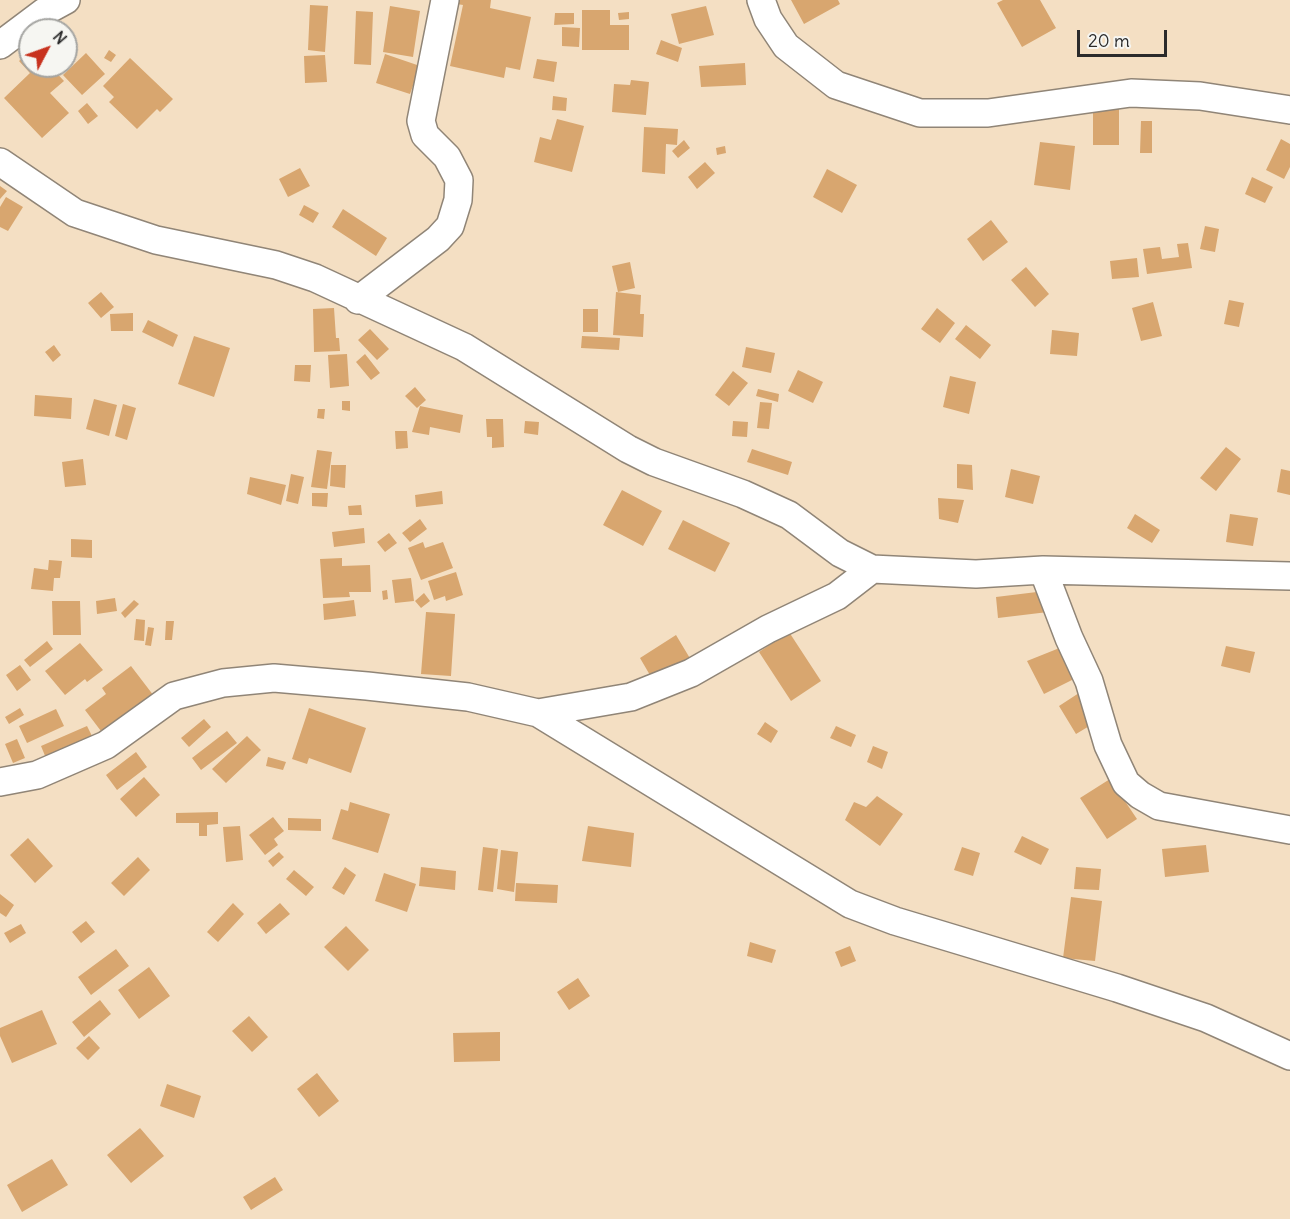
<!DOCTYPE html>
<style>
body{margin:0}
#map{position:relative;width:1290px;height:1219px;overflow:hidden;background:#f4dfc3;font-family:Delius,sans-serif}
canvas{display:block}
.north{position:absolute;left:18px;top:18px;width:60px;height:60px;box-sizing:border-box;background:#f6f6f2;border:2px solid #a5a5a2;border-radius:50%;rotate:49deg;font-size:16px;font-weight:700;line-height:24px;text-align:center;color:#2b2b2b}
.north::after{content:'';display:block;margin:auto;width:21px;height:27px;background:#c8321e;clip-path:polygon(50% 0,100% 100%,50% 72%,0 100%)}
.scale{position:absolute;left:1077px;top:30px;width:90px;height:27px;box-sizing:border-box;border:3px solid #2b2b2b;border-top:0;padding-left:8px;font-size:18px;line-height:21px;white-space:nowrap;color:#2b2b2b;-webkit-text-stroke:4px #f6f6f2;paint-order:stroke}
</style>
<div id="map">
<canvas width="1290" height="1219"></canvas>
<div class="north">N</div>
<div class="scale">20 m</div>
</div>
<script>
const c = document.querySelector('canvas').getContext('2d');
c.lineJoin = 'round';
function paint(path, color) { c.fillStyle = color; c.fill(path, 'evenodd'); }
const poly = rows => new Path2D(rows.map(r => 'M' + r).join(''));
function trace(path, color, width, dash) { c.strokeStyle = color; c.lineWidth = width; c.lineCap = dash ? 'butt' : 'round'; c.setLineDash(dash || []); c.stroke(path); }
paint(poly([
 [458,0,491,0,490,8,531,17,520,70,506,67,504,78,450,66,463,5,457,4],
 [791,0,838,0,840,4,804,24],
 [1003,0,1040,0,1056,28,1022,47,997,3],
 [310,5,328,6,325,52,308,50],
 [390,6,420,11,413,57,383,52],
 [706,6,714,35,679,44,671,14],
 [582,10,610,10,610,25,629,25,629,50,582,50],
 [356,11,373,12,371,65,354,64],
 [629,12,629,19,619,20,618,13],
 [555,13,574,13,574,24,554,25],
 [562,27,580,28,579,47,562,46],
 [661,40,682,48,678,62,656,54],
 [109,50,116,55,111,62,104,58],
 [30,51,30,66,50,66,64,81,50,93,69,113,42,138,4,98,30,73,19,61],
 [86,53,105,74,82,95,63,75],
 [385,54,420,66,410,94,376,83],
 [325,55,327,82,305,83,304,56],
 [130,58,173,99,160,112,157,109,137,129,109,102,114,97,103,86],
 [537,59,557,62,554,82,533,78],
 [745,63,746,85,701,87,699,66],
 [631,80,649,82,646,115,612,112,614,84,630,85],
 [553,96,567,98,566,111,552,110],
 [87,103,98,116,88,124,78,111],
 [1093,109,1119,109,1119,145,1093,145],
 [557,119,584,126,572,172,534,162,540,137,551,140],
 [1141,121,1152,121,1152,153,1140,153],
 [644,127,678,129,677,145,666,144,665,174,642,172],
 [1281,139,1290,144,1290,167,1284,179,1266,170],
 [684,140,690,148,678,158,672,151],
 [1040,142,1075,146,1070,190,1034,185],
 [725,146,726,153,717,155,716,148],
 [705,162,715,173,697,189,688,177],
 [300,168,310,186,288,197,279,179],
 [827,169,857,185,842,213,813,197],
 [1252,177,1273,187,1265,203,1245,194],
 [0,186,7,191,0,199],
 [6,197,23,207,8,231,0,227,0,207],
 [304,205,319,213,313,223,299,215],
 [343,209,387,238,376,256,332,227],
 [991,220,1008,242,983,261,967,239],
 [1205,226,1219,229,1215,252,1200,249],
 [1188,243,1192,268,1147,274,1143,249,1160,247,1162,259,1179,257,1177,244],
 [1137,258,1139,277,1112,279,1110,261],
 [630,262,635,288,618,292,612,266],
 [1026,267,1049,294,1035,307,1011,280],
 [101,292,114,307,101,318,88,303],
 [616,292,641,295,640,314,644,314,643,337,613,335],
 [1229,300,1244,303,1239,327,1224,324],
 [1153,302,1162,336,1141,341,1132,308],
 [334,308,336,338,339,338,340,351,314,352,313,309],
 [937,308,955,323,940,343,921,329],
 [583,309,598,309,598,332,583,332],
 [133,313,133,331,111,331,110,314],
 [148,320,178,335,173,347,142,332],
 [966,325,991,345,980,359,955,339],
 [370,329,389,349,377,360,358,340],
 [1052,330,1079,333,1077,356,1050,354],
 [194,336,230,348,214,397,178,384],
 [582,336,620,338,619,350,581,348],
 [54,345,61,355,53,362,45,352],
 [746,347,775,353,771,373,742,367],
 [347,354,349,386,330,388,328,355],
 [365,354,380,373,371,380,356,362],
 [295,365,311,365,310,382,294,381],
 [798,370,823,382,813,403,788,391],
 [733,371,748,383,729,406,715,395],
 [950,376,976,382,969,414,943,407],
 [415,387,426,400,417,408,405,396],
 [758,389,779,394,778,402,756,396],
 [35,395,72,398,71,419,34,416],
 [94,399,117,405,109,436,86,429],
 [342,401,350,401,350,411,342,410],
 [760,402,772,403,769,429,757,428],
 [123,404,136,408,127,440,115,436],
 [420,406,463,415,460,433,430,427,429,435,412,432],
 [318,409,325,409,324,419,317,418],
 [486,419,503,419,504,447,492,448,492,437,487,437],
 [525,421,539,422,538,435,524,433],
 [733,421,748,422,747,437,732,436],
 [395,431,407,431,408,448,396,449],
 [1226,447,1241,459,1216,491,1200,478],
 [752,449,792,462,788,475,747,462],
 [317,450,332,452,327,489,311,487],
 [83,459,86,485,65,487,62,462],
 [957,464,972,465,973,490,957,488],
 [331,465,346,465,345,488,330,486],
 [1011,469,1040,476,1033,504,1005,497],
 [1281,469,1290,471,1290,495,1277,492],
 [291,474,304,477,298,504,286,501],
 [250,477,286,485,281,505,247,494],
 [622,490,662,511,643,546,603,525],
 [442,491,443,504,416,507,415,495],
 [312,493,328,493,327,507,312,506],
 [938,498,964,500,958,523,939,519],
 [361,505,362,515,349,515,348,506],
 [1135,514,1160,530,1152,543,1127,528],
 [1230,514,1258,518,1253,546,1226,542],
 [420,519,427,529,410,542,402,533],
 [683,520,730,543,715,572,668,549],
 [364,528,365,543,334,547,332,532],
 [389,533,397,543,385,552,377,542],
 [71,539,92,540,92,558,71,557],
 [423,542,425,548,443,542,453,568,421,580,408,548],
 [342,558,342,566,370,565,371,592,349,592,350,597,323,598,320,559],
 [49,560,62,561,60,578,54,578,53,591,31,589,34,568,48,570],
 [456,572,463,595,446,601,445,596,434,600,428,581],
 [411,578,414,601,395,603,392,580],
 [387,590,388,599,383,600,382,591],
 [1045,591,1048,612,998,618,996,597],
 [424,593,430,601,421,608,415,601],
 [115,598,117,611,97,614,96,601],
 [134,600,139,604,125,618,121,613],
 [354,600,356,616,324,620,323,604],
 [52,601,80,601,81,635,53,635],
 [426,612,455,614,451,676,421,674],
 [136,619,145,620,144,641,134,640],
 [166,621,174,621,172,640,165,640],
 [148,627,154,628,151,646,145,645],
 [789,632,821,681,791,701,759,652],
 [676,635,691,660,654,682,640,658],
 [47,641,53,649,30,667,24,660],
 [80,643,103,670,87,682,85,679,65,695,45,671],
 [1067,645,1082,675,1044,694,1027,661],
 [1226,646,1255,652,1250,673,1221,666],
 [20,665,31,680,17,691,6,675],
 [131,666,157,700,107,739,85,710,106,694,102,688],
 [1079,693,1096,722,1076,734,1059,706],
 [20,708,24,715,9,724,5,717],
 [309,708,366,728,351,773,309,758,307,764,292,759],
 [56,709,64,726,27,743,19,726],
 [204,719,211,727,189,747,181,738],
 [765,722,778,731,771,743,757,734],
 [87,726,95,742,48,763,41,746],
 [836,726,856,735,851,747,830,738],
 [227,731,237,743,201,770,192,758],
 [247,736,261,750,226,783,212,769],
 [17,739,25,758,13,763,5,744],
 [873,746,888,752,882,769,867,762],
 [136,752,147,767,117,790,106,775],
 [268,757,286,762,283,770,266,766],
 [144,777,160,795,136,817,120,799],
 [1110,779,1137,819,1107,839,1080,798],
 [877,796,903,814,880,846,845,820,854,802,866,807],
 [350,802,390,814,378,853,332,839,341,809,348,811],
 [218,812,218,824,207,825,207,836,199,836,199,823,176,823,176,813],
 [273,817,284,831,274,839,278,845,265,855,249,835],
 [288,818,321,819,321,831,288,830],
 [240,826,243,860,226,862,223,827],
 [588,826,634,833,631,867,582,861],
 [1022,836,1049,849,1041,865,1014,852],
 [28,838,53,866,35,883,10,855],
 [1206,845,1209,872,1165,877,1162,849],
 [483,847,498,849,493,892,478,890],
 [962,847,980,853,973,876,954,870],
 [501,850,518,852,514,892,497,889],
 [279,852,284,857,273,867,268,861],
 [138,857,150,870,124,896,111,883],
 [345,867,356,875,344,895,332,888],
 [421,867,456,871,455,890,419,886],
 [1076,867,1101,869,1099,890,1074,889],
 [294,870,314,887,306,896,286,879],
 [384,873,416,884,407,912,375,901],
 [516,883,558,885,557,903,515,901],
 [0,894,14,905,6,917,0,913],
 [1071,897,1102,901,1095,961,1063,958],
 [233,903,244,914,218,942,207,932],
 [280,903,290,914,266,934,257,923],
 [86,921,95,932,81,943,72,932],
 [21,924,26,933,10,943,4,933],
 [346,926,369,950,348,971,324,947],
 [750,942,776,950,772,963,747,956],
 [850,946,856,961,841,967,835,952],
 [116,949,129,966,91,995,78,977],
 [149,967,170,996,139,1019,118,990],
 [578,978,590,996,569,1010,557,992],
 [100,1000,111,1014,84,1037,72,1022],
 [42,1010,57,1044,12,1063,0,1036,0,1028],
 [249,1016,268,1037,252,1052,232,1031],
 [500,1032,500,1061,454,1062,453,1033],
 [89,1036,100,1048,88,1060,76,1048],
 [317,1073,339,1101,319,1117,297,1089],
 [167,1084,201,1096,194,1118,160,1106],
 [140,1128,164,1156,131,1183,107,1155],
 [52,1159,68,1185,22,1212,7,1185],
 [275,1177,283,1190,251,1210,243,1197]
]), '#d8a66f');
const minor = poly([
 [761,0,768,19,786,46,836,85,920,113,988,113,1131,93,1200,96,1290,110],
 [0,45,44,12,66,0],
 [0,162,75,213,156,240,276,265,315,278,464,347,628,449,654,462,743,494,789,515,840,553,872,569,976,574,1043,570,1290,576],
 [358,300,438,239,450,226,458,200,459,180,447,157,425,135,421,121,445,0],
 [1043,570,1069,638,1089,681,1108,745,1126,783,1140,795,1159,806,1290,830],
 [538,713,850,904,895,921,1117,988,1206,1018,1290,1056],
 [0,782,37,775,106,745,174,696,223,683,274,678,367,686,468,697,538,713,631,697,691,673,768,629,837,596,872,569]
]);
trace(minor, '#908577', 30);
trace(minor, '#fff', 27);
</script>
